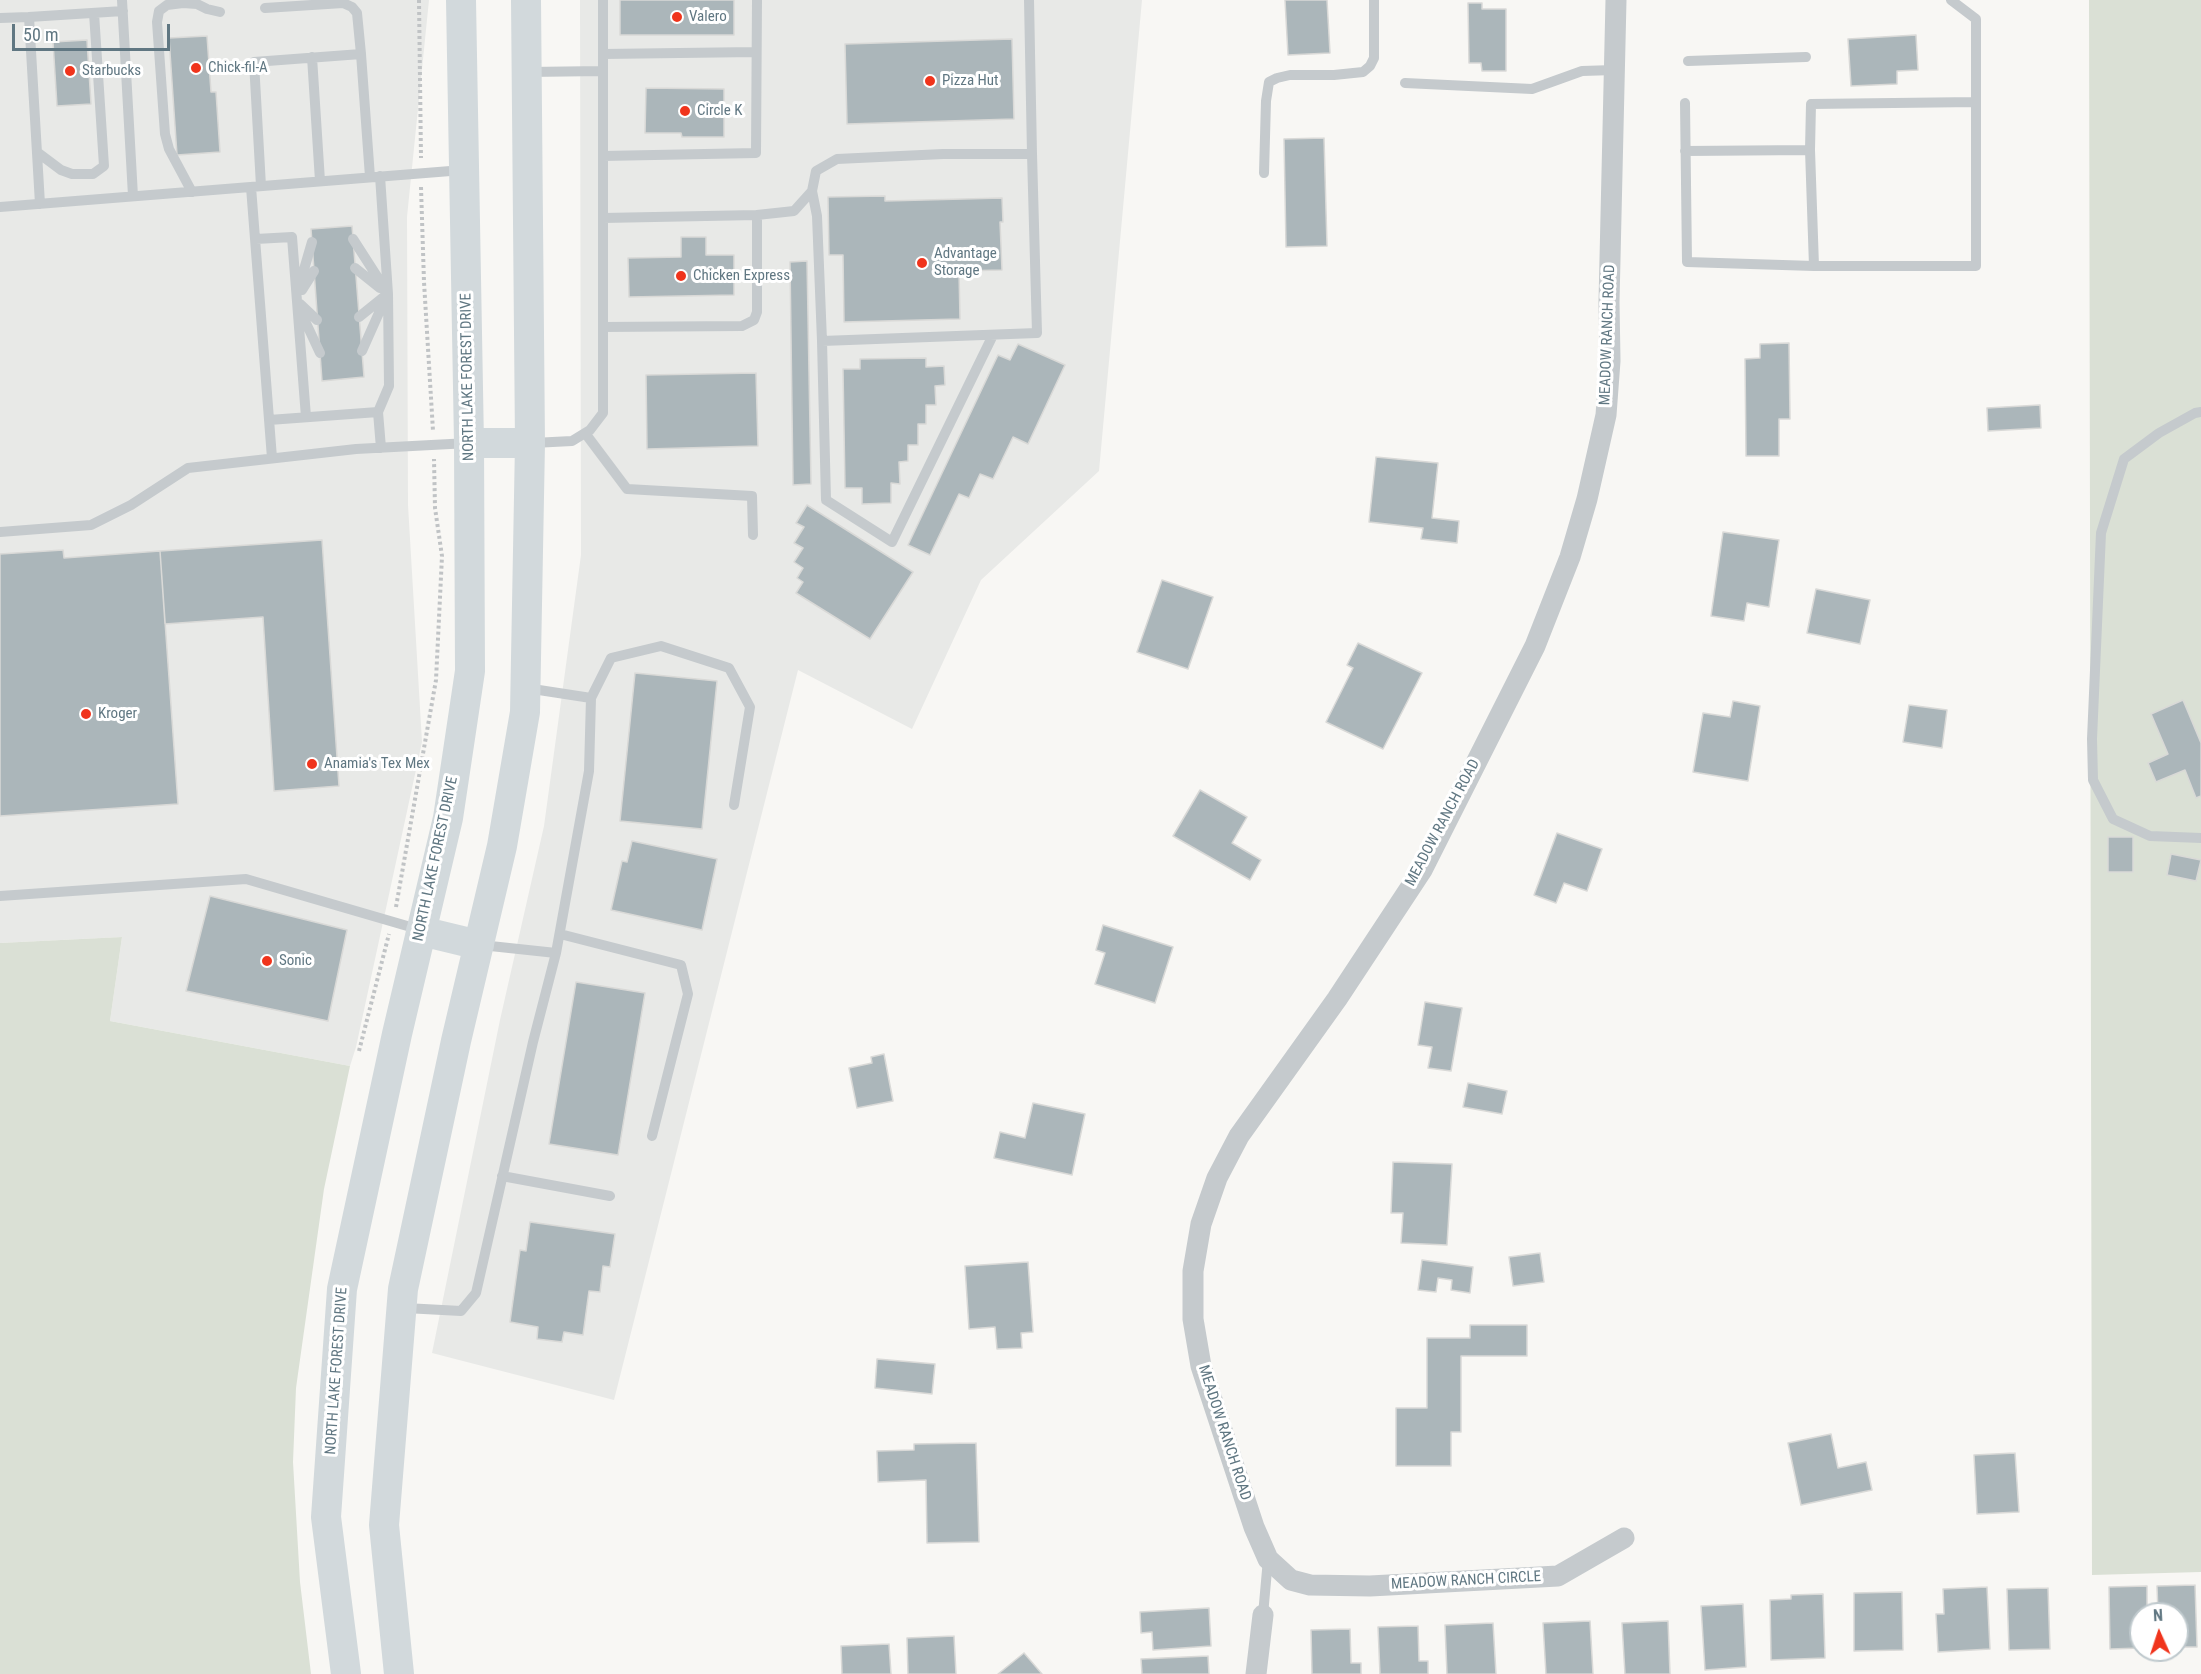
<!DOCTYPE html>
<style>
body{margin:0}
#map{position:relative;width:2201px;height:1674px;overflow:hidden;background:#f8f7f4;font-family:"Roboto Condensed",sans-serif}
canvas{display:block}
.north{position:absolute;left:2129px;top:1602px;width:60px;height:60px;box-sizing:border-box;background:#fff;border:2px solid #bfc9cd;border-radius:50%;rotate:357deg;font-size:16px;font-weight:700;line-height:24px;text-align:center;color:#607782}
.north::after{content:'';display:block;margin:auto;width:21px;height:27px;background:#f0341c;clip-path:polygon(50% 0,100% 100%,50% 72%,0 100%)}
.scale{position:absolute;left:12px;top:24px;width:158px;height:27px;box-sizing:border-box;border:3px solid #607782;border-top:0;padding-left:8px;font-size:18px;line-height:21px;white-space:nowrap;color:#607782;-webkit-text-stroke:4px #fff;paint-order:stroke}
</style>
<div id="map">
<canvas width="2201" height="1674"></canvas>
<div class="north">N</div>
<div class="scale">50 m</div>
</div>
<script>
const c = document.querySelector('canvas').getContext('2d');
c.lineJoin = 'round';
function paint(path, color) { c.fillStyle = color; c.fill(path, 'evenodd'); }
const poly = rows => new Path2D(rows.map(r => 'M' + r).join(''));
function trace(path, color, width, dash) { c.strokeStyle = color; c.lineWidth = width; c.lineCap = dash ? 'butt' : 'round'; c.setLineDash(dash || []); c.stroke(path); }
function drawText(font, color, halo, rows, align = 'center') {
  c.font = font + ' "Roboto Condensed",sans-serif'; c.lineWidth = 6; c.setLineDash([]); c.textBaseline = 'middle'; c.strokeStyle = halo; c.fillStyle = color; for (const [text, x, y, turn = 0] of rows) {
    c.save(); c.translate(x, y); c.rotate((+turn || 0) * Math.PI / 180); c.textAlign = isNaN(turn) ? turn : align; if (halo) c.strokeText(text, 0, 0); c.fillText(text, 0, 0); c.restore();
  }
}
paint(poly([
 [0,0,429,0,407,217,408,505,422,742,356,1047,350,1066,110,1021,122,937,0,943],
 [580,0,1142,0,1099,471,981,580,912,729,798,670,614,1400,432,1353,500,1020,544,826,581,555]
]), '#e8e9e7');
paint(poly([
 [2089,0,2201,0,2201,1572,2092,1575],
 [122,937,110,1021,350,1066,324,1189,296,1388,293,1462,300,1582,311,1674,0,1674,0,943]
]), '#dae0d5');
const building = poly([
 [620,0,734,0,734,35,620,35,620,0],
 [1285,0,1327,0,1330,53,1288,55,1285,0],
 [1468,3,1482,3,1482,9,1506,9,1506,71,1482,71,1481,63,1469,63,1468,3],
 [1916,35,1918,70,1897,71,1897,84,1851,86,1848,39,1916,35],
 [207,36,211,92,216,92,220,152,177,155,169,38,207,36],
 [1012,39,1014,119,847,124,845,44,1012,39],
 [87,40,91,104,57,106,53,42,87,40],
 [646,88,724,89,724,137,682,137,681,133,645,133,646,88],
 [1324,138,1327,246,1286,247,1284,139,1324,138],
 [885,196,885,201,1002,198,1003,222,1000,222,1002,270,959,271,960,319,844,322,843,255,829,255,828,197,885,196],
 [352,226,364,377,322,381,311,229,352,226],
 [681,237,706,237,706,255,734,255,734,295,629,297,628,258,681,257,681,237],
 [807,261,811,484,793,485,790,262,807,261],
 [1789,343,1790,419,1779,419,1779,456,1746,456,1745,359,1760,358,1760,344,1789,343],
 [1018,344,1065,365,1028,444,1013,437,993,479,980,474,969,498,959,494,930,555,908,545,998,355,1010,360,1018,344],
 [926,358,926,367,944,366,945,385,935,386,936,405,926,405,926,424,918,424,918,445,908,445,908,461,899,462,900,484,891,483,891,503,862,504,862,488,845,488,843,369,860,369,860,359,926,358],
 [756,373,758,446,647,449,646,375,756,373],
 [2040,405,2041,428,1988,431,1987,408,2040,405],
 [1376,457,1438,463,1432,518,1459,521,1457,543,1421,539,1423,528,1369,522,1376,457],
 [807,505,913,572,870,639,796,593,803,582,797,578,803,568,794,562,803,548,794,543,804,527,796,523,807,505],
 [1723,532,1779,540,1769,607,1747,603,1744,621,1711,616,1723,532],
 [322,540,339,786,274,791,263,617,165,624,160,551,322,540],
 [63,550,64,558,160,551,178,804,0,816,0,554,63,550],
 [1162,580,1213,597,1188,669,1137,652,1162,580],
 [1816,589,1870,600,1860,644,1807,633,1816,589],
 [1358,643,1422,673,1383,749,1326,722,1353,668,1347,665,1358,643],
 [635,673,717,681,702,829,620,821,635,673],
 [2183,700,2201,743,2201,796,2196,798,2185,770,2156,782,2148,763,2168,754,2151,714,2183,700],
 [1733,701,1760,706,1748,781,1693,772,1703,713,1730,717,1733,701],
 [1909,705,1947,710,1942,748,1903,742,1909,705],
 [1200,790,1247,817,1232,843,1261,860,1250,880,1173,836,1200,790],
 [1557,833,1602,849,1587,891,1564,883,1556,903,1534,895,1557,833],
 [2108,837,2133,837,2133,872,2108,872,2108,837],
 [632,841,717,859,702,930,611,910,622,861,627,862,632,841],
 [2171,854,2201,860,2196,881,2167,875,2171,854],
 [210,896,347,930,328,1021,186,991,210,896],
 [1103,925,1173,947,1155,1003,1095,984,1105,953,1096,950,1103,925],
 [576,982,645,993,618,1155,549,1144,576,982],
 [1425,1002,1462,1008,1451,1071,1428,1068,1432,1047,1418,1045,1425,1002],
 [884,1054,893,1101,857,1108,849,1068,872,1063,871,1057,884,1054],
 [1468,1083,1507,1091,1502,1114,1463,1107,1468,1083],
 [1033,1103,1085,1114,1072,1175,994,1158,1000,1132,1025,1138,1033,1103],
 [1393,1162,1452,1164,1447,1245,1401,1243,1403,1213,1391,1213,1393,1162],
 [530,1222,615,1234,610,1267,603,1266,600,1292,589,1291,583,1335,564,1332,562,1342,537,1339,538,1327,510,1322,520,1250,526,1251,530,1222],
 [1540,1253,1544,1282,1513,1286,1509,1257,1540,1253],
 [1422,1260,1473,1267,1470,1293,1451,1290,1452,1280,1438,1278,1436,1292,1418,1290,1422,1260],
 [1028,1262,1033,1332,1021,1333,1022,1348,997,1349,995,1327,969,1329,965,1266,1028,1262],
 [1470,1325,1527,1325,1527,1356,1461,1356,1461,1432,1451,1432,1451,1466,1396,1466,1396,1408,1427,1408,1427,1338,1470,1338,1470,1325],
 [877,1359,935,1364,932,1394,875,1388,877,1359],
 [1831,1434,1838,1468,1866,1462,1872,1490,1801,1505,1788,1443,1831,1434],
 [976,1443,979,1542,927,1543,926,1480,878,1482,877,1451,914,1450,914,1444,976,1443],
 [2015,1453,2019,1512,1977,1514,1974,1455,2015,1453],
 [2195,1585,2197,1647,2177,1647,2177,1614,2158,1614,2157,1586,2195,1585],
 [2147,1586,2147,1614,2141,1614,2141,1648,2110,1649,2109,1587,2147,1586],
 [1987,1587,1990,1649,1938,1652,1936,1614,1944,1614,1943,1589,1987,1587],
 [2048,1588,2050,1649,2009,1650,2007,1589,2048,1588],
 [1902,1592,1903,1650,1854,1651,1854,1593,1902,1592],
 [1823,1594,1825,1658,1771,1660,1770,1600,1791,1599,1791,1595,1823,1594],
 [1743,1604,1746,1667,1705,1670,1701,1606,1743,1604],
 [1209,1608,1211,1646,1153,1650,1152,1632,1141,1633,1140,1612,1209,1608],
 [1590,1621,1593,1674,1546,1674,1543,1623,1590,1621],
 [1668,1621,1670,1674,1625,1674,1622,1623,1668,1621],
 [1493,1623,1496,1674,1447,1674,1445,1625,1493,1623],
 [1418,1626,1419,1661,1428,1661,1428,1674,1380,1674,1378,1627,1418,1626],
 [1350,1629,1351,1663,1361,1663,1361,1674,1312,1674,1311,1630,1350,1629],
 [954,1636,956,1674,908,1674,907,1638,954,1636],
 [889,1644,891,1674,842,1674,841,1646,889,1644],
 [1024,1653,1042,1674,998,1674,1024,1653],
 [1208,1656,1209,1674,1142,1674,1141,1659,1208,1656]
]);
paint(building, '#abb6ba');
trace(building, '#d9d9d7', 1.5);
trace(poly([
 [419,0,421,158],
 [421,187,424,282,433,431],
 [396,907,436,680,442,556,435,508,434,459],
 [359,1051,389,934]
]), '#c0c3c5', 4, [3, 3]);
trace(poly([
 [122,0,133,196],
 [757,0,756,153,603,156,603,327,742,326,754,320,757,312,757,215,794,211,812,191,816,171,837,159,943,154,1032,154,1029,0],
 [265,8,343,3,352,7,357,13,361,54],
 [0,18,29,17],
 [603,54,756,52],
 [312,57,320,181],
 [1688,61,1806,57],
 [528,72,603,71],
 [1405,83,1532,89,1582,71,1614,70],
 [1685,103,1687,262,1814,266,1976,266,1976,19,1951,0],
 [1810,150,1811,104,1976,102],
 [1685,151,1810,150,1814,266],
 [37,152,61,170,72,174,93,174,104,166,94,13],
 [603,156,603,0],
 [1264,173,1266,101,1269,82,1277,78,1290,75,1334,75,1363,72,1370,66,1374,58,1374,0],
 [380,176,388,294,389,386,378,412,381,448],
 [261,186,254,62,361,54,370,177],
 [251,187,272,458],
 [812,191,817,216,822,341,1037,333,1032,154],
 [192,192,169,149,165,134,157,22,159,11,167,5,183,3,197,4,207,9,220,12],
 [40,204,29,17,123,11],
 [0,207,463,170],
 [603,218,757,215],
 [256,239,292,237,306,417],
 [353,239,387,292],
 [355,268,380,288],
 [298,290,312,242],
 [302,290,314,271],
 [300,304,317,320],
 [299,308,320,353],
 [359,317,385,296],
 [822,341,826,500,892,542,993,335],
 [362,351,386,297],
 [2201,412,2195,413,2159,433,2124,459,2101,533,2092,739,2093,780,2113,819,2150,836,2201,838],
 [269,420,378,412],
 [585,433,627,489,752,496,753,535],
 [533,443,572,441,590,430,603,413,603,327],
 [0,532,91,525,131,505,188,468,356,449,469,443],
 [591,698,611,658,661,646,729,668,750,707,734,805],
 [0,896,246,879,421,930],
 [560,934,681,965,688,994,652,1136],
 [481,945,556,953,589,771,591,698,526,688],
 [502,1176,610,1196],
 [405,1308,461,1311,476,1293,533,1042,556,953],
 [1263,1615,1268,1559]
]), '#c5cacd', 10);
trace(poly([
 [1616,0,1609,302,1610,361,1606,415,1587,499,1570,557,1535,646,1422,870,1337,999,1239,1136,1217,1178,1201,1224,1193,1271,1193,1319,1201,1366,1254,1527,1268,1559,1291,1580,1310,1585,1370,1586,1558,1576,1624,1538],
 [1256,1674,1263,1615]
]), '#c5cacd', 21);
trace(poly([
 [469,443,530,443],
 [421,931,479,945],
 [346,1674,326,1517,342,1289,397,1034,448,818,470,671,469,443,461,0],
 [399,1674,384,1525,403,1289,456,1041,502,846,525,712,530,443,526,0]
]), '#d2d9dc', 30);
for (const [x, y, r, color] of [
 [677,17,6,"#f0341c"],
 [196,68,6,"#f0341c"],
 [70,71,6,"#f0341c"],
 [930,81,6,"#f0341c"],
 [685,111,6,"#f0341c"],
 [922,263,6,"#f0341c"],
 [681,276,6,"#f0341c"],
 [86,714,6,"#f0341c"],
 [312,764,6,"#f0341c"],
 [267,961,6,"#f0341c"]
]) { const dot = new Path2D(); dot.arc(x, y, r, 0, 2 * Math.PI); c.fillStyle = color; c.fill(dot); trace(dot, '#fff', 2); }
drawText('15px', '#607782', '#fff', [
 ["Valero",689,17],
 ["Chick-fil-A",208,68],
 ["Starbucks",82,71],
 ["Pizza Hut",942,81],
 ["Circle K",697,111],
 ["Advantage",934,254],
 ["Storage",934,271],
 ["Chicken Express",693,276],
 ["Kroger",98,714],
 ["Anamia's Tex Mex",324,764],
 ["Sonic",279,961]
], 'left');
drawText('15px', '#607782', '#fff', [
 ["MEADOW RANCH ROAD",1608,335,-88],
 ["NORTH LAKE FOREST DRIVE",468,377,-91],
 ["MEADOW RANCH ROAD",1443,823,-62],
 ["NORTH LAKE FOREST DRIVE",436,859,-78],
 ["NORTH LAKE FOREST DRIVE",337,1371,-86],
 ["MEADOW RANCH ROAD",1224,1433,72],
 ["MEADOW RANCH CIRCLE",1466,1581,-3]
]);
</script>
